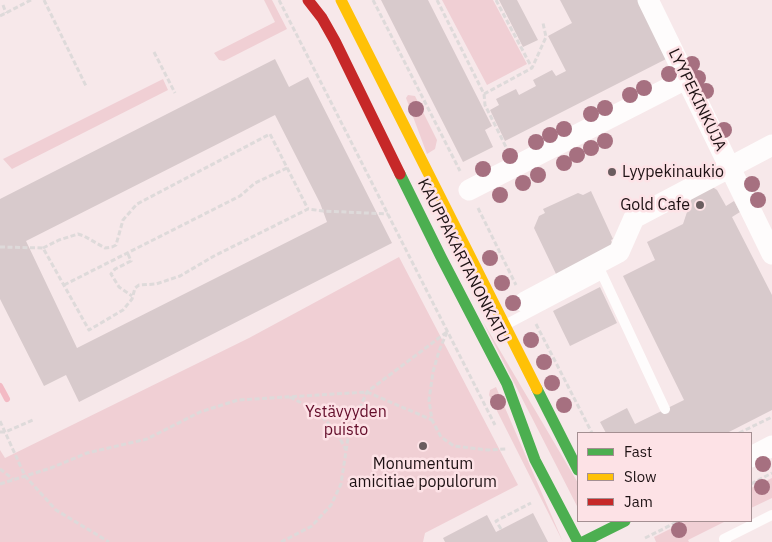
<!DOCTYPE html>
<meta charset="utf-8">
<style>
body{margin:0}
#map{position:relative;width:772px;height:542px;overflow:hidden;background:#f7e8ea;font-family:"IBM Plex Sans",sans-serif}
canvas{display:block}
.legend{position:absolute;left:577px;top:432px;width:175px;height:90px;box-sizing:border-box;background:#fde2e6;border:1px solid #a48f92;margin:0;padding:6px 9px;list-style:none;font-size:15px;color:#1e1214}
.legend li{display:flex;align-items:center;gap:10px;height:25px}
.legend b{width:25px;border:1px solid #a48f92}
</style>
<div id="map">
<canvas width="772" height="542"></canvas>
<ul class="legend">
<li><b style="height:6px;background:#4caf50"></b>Fast</li>
<li><b style="height:6px;background:#ffc107"></b>Slow</li>
<li><b style="height:6px;background:#c62828"></b>Jam</li>
</ul>
</div>
<script>
const c = document.querySelector('canvas').getContext('2d');
c.lineJoin = 'round';
function paint(path, color) { c.fillStyle = color; c.fill(path, 'evenodd'); }
const poly = rows => new Path2D(rows.map(r => 'M' + r).join(''));
function trace(path, color, width, dash) { c.strokeStyle = color; c.lineWidth = width; c.lineCap = dash ? 'butt' : 'round'; c.setLineDash(dash || []); c.stroke(path); }
function drawText(font, color, halo, rows, align = 'center') {
  c.font = font + ' "IBM Plex Sans",sans-serif'; c.lineWidth = 5; c.setLineDash([]); c.textBaseline = 'middle'; c.strokeStyle = halo; c.fillStyle = color; for (const [text, x, y, turn = 0] of rows) {
    c.save(); c.translate(x, y); c.rotate((+turn || 0) * Math.PI / 180); c.textAlign = isNaN(turn) ? turn : align; if (halo) c.strokeText(text, 0, 0); c.fillText(text, 0, 0); c.restore();
  }
}
paint(poly([
 [264,0,272,0,287,29,224,61,219,60,214,53,275,22],
 [442,0,493,0,527,64,487,85],
 [163,79,168,90,12,169,3,159],
 [408,95,415,96,437,140,435,149,427,154,406,98],
 [399,257,518,485,425,533,423,542,0,542,0,450,5,458,249,338],
 [482,320,578,483,578,509,578,508],
 [496,387,563,542,489,395,490,390],
 [772,478,772,498,751,508,751,488],
 [686,521,726,521,688,540,689,542,656,542,654,537]
]), '#f0cfd4');
trace(poly([
 [0,386,7,399]
]), '#f3bac4', 6);
paint(poly([
 [381,0,428,0,492,126,485,130,493,147,463,162],
 [499,0,517,0,538,40,523,47],
 [560,0,643,0,672,56,505,141,490,110,499,105,496,99,516,89,519,95,536,86,533,80,552,70,556,76,566,71,548,36,572,23],
 [275,59,289,87,308,77,392,243,79,402,66,375,44,386,0,299,0,199],
 [275,115,320,203,327,222,77,348,26,241],
 [711,186,717,190,726,206,734,201,740,212,732,217,772,295,772,410,727,433,606,433,600,422,627,408,635,424,684,400,623,276,655,260,647,242,683,224,692,197],
 [591,191,613,239,611,240,612,243,609,251,557,276,534,228,539,216,545,213,543,209,578,193,583,195],
 [600,287,617,323,570,346,553,311],
 [533,513,548,542,445,542,443,538,487,515,496,532]
]), '#d8cacc');
trace(poly([
 [44,0,86,86],
 [279,0,495,425],
 [373,0,460,171],
 [437,0,484,94,532,68,546,37,543,23],
 [496,0,532,68],
 [3,5,6,13],
 [0,16,31,0],
 [154,52,175,93],
 [484,94,485,105,507,149],
 [478,208,516,285],
 [0,247,43,248,89,330,123,310,132,299,135,288,139,285,156,284,180,276,214,256,308,209,323,211,388,214],
 [43,248,59,240,78,234,84,236,105,248,112,247,116,245,123,220,137,204,270,134,308,209],
 [128,254,131,261,115,269,111,274,119,287,132,296],
 [64,285,240,196,255,183,287,168],
 [536,324,592,433],
 [447,332,439,351,433,372,429,400,432,420,441,437,454,446,488,450,506,449],
 [290,397,315,410,336,431,346,450],
 [0,421,25,476,56,510,109,542],
 [0,432,5,432,33,420],
 [739,433,772,417],
 [0,469,13,479],
 [0,484,51,468,87,453,147,439,200,412,238,400,367,392,432,420],
 [751,484,772,473],
 [501,529,496,521,531,503],
 [645,538,679,521],
 [281,542,312,526,331,505,341,484,349,431,367,392,447,332]
]), '#dedada', 3, [5, 2.5]);
trace(poly([
 [507,324,602,274,665,409],
 [726,542,724,539,772,515]
]), '#fefcfc', 10);
trace(poly([
 [648,0,772,254],
 [469,190,686,79],
 [525,302,619,252,634,218,772,145],
 [751,457,772,446]
]), '#fefcfc', 21);
trace(poly([
 [400,174,441,257,507,384,535,460,578,542],
 [537,389,578,470],
 [583,542,625,521]
]), '#4caf50', 11);
trace(poly([
 [341,0,537,389]
]), '#ffc107', 11);
trace(poly([
 [308,0,322,18,335,41,400,174]
]), '#c62828', 11);
c.fillStyle = '#a67080';
for (const [x, y] of [
 [692,64],
 [669,74],
 [698,78],
 [644,88],
 [706,91],
 [630,95],
 [605,108],
 [416,109],
 [591,114],
 [564,129],
 [724,130],
 [550,135],
 [605,141],
 [536,142],
 [591,148],
 [577,155],
 [510,156],
 [564,163],
 [483,169],
 [538,175],
 [523,183],
 [752,184],
 [500,195],
 [758,200],
 [490,258],
 [502,283],
 [513,303],
 [531,340],
 [544,362],
 [552,383],
 [498,402],
 [564,405],
 [763,464],
 [762,487],
 [679,530]
]) { c.beginPath(); c.arc(x, y, 8, 0, 2 * Math.PI); c.fill(); }
for (const [x, y, r, color] of [
 [612,172,5,"#6a5d5f"],
 [700,205,5,"#6a5d5f"],
 [423,446,5,"#6a5d5f"]
]) { const dot = new Path2D(); dot.arc(x, y, r, 0, 2 * Math.PI); c.fillStyle = color; c.fill(dot); trace(dot, '#fde2e6', 2); }
drawText('16px', '#1e1214', '#fde2e6', [
 ["LYYPEKINKUJA",697,100,64],
 ["KAUPPAKARTANONKATU",463,261,63]
]);
drawText('16px', '#1e1214', '#fde2e6', [
 ["Lyypekinaukio",622,172],
 ["Gold Cafe",690,205,"right"],
 ["Monumentum",423,464,"center"],
 ["amicitiae populorum",423,482,"center"]
], 'left');
drawText('16px', '#630d2a', '#fde2e6', [
 ["Ystävyyden",346,412],
 ["puisto",346,430]
]);
</script>
